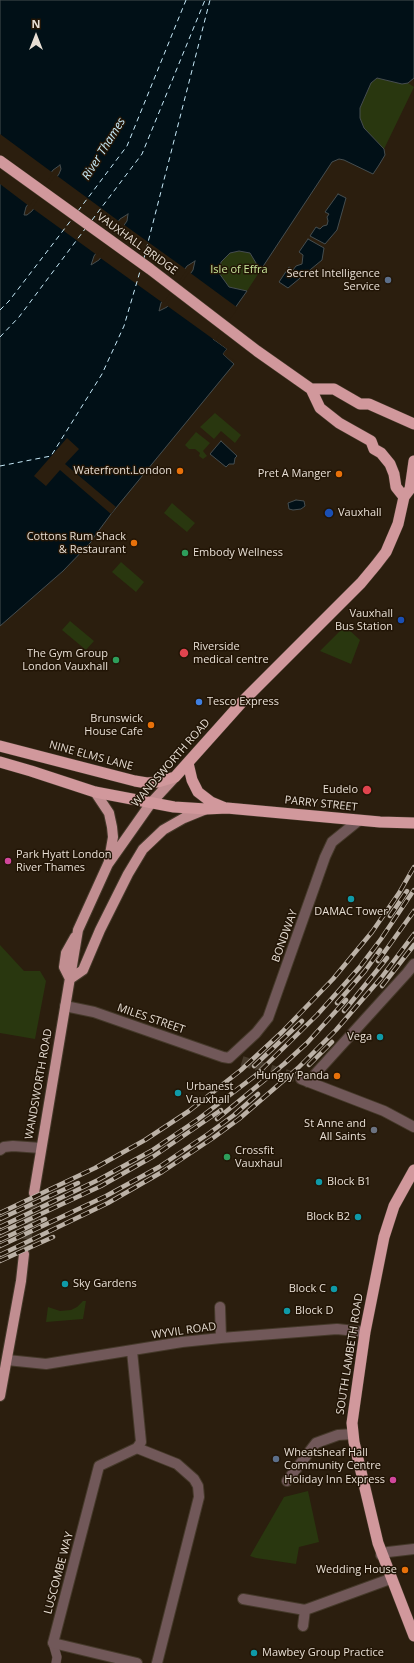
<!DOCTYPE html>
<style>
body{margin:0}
#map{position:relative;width:414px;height:1663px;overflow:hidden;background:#2b1e0e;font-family:"Open Sans",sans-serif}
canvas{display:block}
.north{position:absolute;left:16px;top:16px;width:40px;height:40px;-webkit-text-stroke:3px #221506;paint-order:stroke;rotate:0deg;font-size:11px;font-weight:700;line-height:16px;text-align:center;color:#e7ded4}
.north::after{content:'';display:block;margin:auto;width:14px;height:18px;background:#e7ded4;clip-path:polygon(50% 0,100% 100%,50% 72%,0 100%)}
</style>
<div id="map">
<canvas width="414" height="1663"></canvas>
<div class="north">N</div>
</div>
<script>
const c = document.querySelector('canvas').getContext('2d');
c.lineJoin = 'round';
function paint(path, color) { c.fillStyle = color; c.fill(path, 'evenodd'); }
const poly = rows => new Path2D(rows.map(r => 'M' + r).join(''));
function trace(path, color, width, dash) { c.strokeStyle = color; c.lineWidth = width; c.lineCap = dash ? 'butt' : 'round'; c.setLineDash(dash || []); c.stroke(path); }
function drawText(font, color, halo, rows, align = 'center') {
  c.font = font + ' "Open Sans",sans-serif'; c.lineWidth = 3; c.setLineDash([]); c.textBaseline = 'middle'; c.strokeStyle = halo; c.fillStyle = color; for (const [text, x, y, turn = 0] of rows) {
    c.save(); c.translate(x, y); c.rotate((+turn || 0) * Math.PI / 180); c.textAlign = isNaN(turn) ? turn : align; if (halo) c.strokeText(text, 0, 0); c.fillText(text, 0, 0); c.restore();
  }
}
paint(poly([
 [377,78,402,84,408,83,414,87,384,149,364,128,360,118,360,108,371,83],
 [239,251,250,253,256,263,258,274,247,291,229,287,219,273,221,262,230,253],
 [215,413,241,435,235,443,221,431,214,439,200,427],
 [196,432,210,443,203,451,207,456,203,459,199,456,200,453,195,449,189,449,185,445],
 [172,503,195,523,187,532,164,513],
 [121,562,144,582,136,592,112,572],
 [70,621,94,641,86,650,62,630],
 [348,629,360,640,351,664,320,651,341,630],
 [0,945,24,971,40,971,46,981,35,1039,0,1033],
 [83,1301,86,1301,83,1319,46,1322,48,1307,60,1311,71,1310,77,1307],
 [308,1491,319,1542,299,1547,296,1564,256,1558,250,1556,284,1497]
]), '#29370f');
const water = poly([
 [0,0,414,0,414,78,408,83,402,84,377,78,371,83,360,108,360,118,364,128,384,149,385,155,379,165,373,174,344,160,339,159,332,162,258,274,256,263,250,253,239,251,230,253,221,262,219,273,229,287,247,291,213,339,227,349,223,354,234,364,111,514,94,537,91,542,63,571,0,626,0,0],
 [60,165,61,169,59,174,32,211,27,215,24,215,26,207,53,170,60,165],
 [128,214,127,221,99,260,91,265,94,256,120,219,128,214],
 [195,261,193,270,167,307,159,311,161,303,187,266,195,261],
 [338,194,346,198,337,230,325,244,310,236,316,227,320,229,323,226,327,225,328,221,327,217,329,214,325,212,338,194],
 [308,239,324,248,322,260,288,288,279,282,289,267,293,270,296,266,302,264,303,255,299,252,308,239],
 [221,441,237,456,235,458,234,464,229,464,226,467,210,454,221,441],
 [296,500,304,501,305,506,301,509,293,510,289,509,288,503,296,500]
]);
paint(water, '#011017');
trace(water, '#464e50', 1);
paint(poly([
 [0,134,53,173,29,206,0,184],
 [56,175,120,222,97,255,32,208],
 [123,224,187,270,163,303,99,257],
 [189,272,238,308,216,339,229,348,226,354,236,362,236,365,223,354,227,349,166,305],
 [67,438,79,449,65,464,116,507,111,514,60,470,46,486,34,476]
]), '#2b1e0e');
trace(poly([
 [78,211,127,146,186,0],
 [92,220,142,154,205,0],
 [144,258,210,0],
 [0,310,9,301,72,219],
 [0,337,19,317,85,229],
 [0,466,51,456,102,374,124,326,141,268]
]), '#c7eaf9', 1, [5, 4]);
trace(poly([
 [242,1061,301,1079]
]), '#473b2c', 10, [10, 5]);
trace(poly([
 [24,1254,34,1193]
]), '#473b2c', 10, [10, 5]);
const pedestrian = poly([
 [53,1643,57,1657,56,1663]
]);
const minor = poly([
 [65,1006,94,1012,223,1057,229,1058,256,1033,268,1018,325,857,332,842,358,821],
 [301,1079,384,1111,414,1127],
 [308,1082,407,973,414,964],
 [0,1150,4,1147,13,1146,41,1148],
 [220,1307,221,1338],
 [132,1351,141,1442,137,1448],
 [7,1360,46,1364,182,1342,221,1338,337,1329,365,1332],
 [287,1481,316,1443,338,1435,353,1434],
 [381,1555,388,1552,414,1549],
 [243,1599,305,1610,390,1579],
 [303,1626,305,1610],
 [137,1663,53,1643,99,1466,137,1448,177,1464,194,1479,198,1486,199,1497,157,1663]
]);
const primary = poly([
 [95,792,109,813,112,827,113,837,109,860],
 [70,979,83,970,100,930,128,874,143,849,163,830,184,818,206,809],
 [70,979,64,967,66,953,75,937],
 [34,1193,78,930,108,864,151,803,175,777],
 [0,1396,21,1281,24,1254]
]);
const trunk = poly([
 [0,161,150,269,257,351,311,389,320,408,339,423,371,441,374,449,381,453,390,464,394,474,396,487,404,497],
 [311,389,334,389,360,404,369,404,414,424],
 [0,746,135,781,147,783,158,782,175,777,243,701,361,583,376,565,386,552,398,524,404,497,410,489,414,461],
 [0,762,31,771,95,792,174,807,206,809,227,808,380,822,414,823],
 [188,763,192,780,198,792,211,802,223,807],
 [414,1170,394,1206,384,1237,365,1332,352,1423,354,1442,378,1543,414,1636]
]);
trace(pedestrian, '#45392a', 10);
trace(minor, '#45392a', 12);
trace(primary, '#45392a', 12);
trace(trunk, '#45392a', 12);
trace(pedestrian, '#715859', 9);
trace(minor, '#715859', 10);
trace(primary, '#c18e91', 10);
trace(trunk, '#d1989c', 11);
const rail = poly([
 [390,916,407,891],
 [378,961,414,911],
 [382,986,414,945],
 [337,1003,365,971,380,950],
 [344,1011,387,958],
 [309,1065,332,1042],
 [254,1066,302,1021],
 [217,1119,284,1064,307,1043,346,1000],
 [0,1213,95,1168,145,1140,189,1111,241,1070,282,1032,333,979,372,932,399,893,414,867],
 [0,1219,78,1183],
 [0,1227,98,1180,151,1151,197,1120,256,1075,317,1015,359,968,381,939,414,890],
 [0,1233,101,1186,154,1156,221,1110],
 [0,1240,45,1219],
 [0,1246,106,1196,159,1167,208,1134,234,1115,258,1094],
 [0,1255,108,1203,162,1172,213,1138,239,1119,298,1068,336,1030,381,978,414,934],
 [0,1261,53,1237]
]);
trace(rail, '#bbb1a6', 4.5);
trace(rail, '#221506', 3, [9]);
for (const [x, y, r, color] of [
 [388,280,4,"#5c6f8a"],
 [180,471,4,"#e8710a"],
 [339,474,4,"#e8710a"],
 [329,513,5,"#1a4fb4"],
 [134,543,4,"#e8710a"],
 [185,553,4,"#2e9e5b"],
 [401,620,4,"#1a4fb4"],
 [184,653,5,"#e0444e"],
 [116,660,4,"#2e9e5b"],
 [199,702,4,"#3f7fe0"],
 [151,725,4,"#e8710a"],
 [367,790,5,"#e0444e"],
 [8,861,4,"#d1479c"],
 [351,899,4,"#0f9aa8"],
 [380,1037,4,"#0f9aa8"],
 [337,1076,4,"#e8710a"],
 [178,1093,4,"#0f9aa8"],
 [374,1130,4,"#6b7280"],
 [227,1157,4,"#2e9e5b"],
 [319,1182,4,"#0f9aa8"],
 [358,1217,4,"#0f9aa8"],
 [65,1284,4,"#0f9aa8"],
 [334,1289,4,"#0f9aa8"],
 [287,1311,4,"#0f9aa8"],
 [276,1459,4,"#5c6f8a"],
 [393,1480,4,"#d1479c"],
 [405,1570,4,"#e8710a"],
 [254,1653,4,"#0f9aa8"]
]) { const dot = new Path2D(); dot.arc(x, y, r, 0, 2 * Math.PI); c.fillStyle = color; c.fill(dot); trace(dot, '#221506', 1.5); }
drawText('11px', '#e7ded4', '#221506', [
 ["VAUXHALL BRIDGE",137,244,36],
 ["NINE ELMS LANE",91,756,15],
 ["WANDSWORTH ROAD",171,763,-49],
 ["PARRY STREET",321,804,6],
 ["BONDWAY",285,936,-70],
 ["MILES STREET",151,1019,19],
 ["WANDSWORTH ROAD",39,1084,-80],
 ["WYVIL ROAD",184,1331,-8],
 ["SOUTH LAMBETH ROAD",350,1354,-81],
 ["LUSCOMBE WAY",59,1573,-75]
]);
drawText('11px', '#c9e79b', '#221506', [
 ["Isle of Effra",239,270]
]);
drawText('11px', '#e7ded4', '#221506', [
 ["Secret Intelligence",380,274],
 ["Service",380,287],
 ["Waterfront.London",172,471],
 ["Pret A Manger",331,474],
 ["Vauxhall",338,513,"left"],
 ["Cottons Rum Shack",126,537],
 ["& Restaurant",126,550],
 ["Embody Wellness",193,553,"left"],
 ["Vauxhall",393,614],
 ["Bus Station",393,627],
 ["Riverside",193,647,"left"],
 ["medical centre",193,660,"left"],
 ["The Gym Group",108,654],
 ["London Vauxhall",108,667],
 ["Tesco Express",207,702,"left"],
 ["Brunswick",143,719],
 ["House Cafe",143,732],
 ["Eudelo",358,790],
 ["Park Hyatt London",16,855,"left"],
 ["River Thames",16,868,"left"],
 ["DAMAC Tower",351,912,"center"],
 ["Vega",372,1037],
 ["Hungry Panda",329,1076],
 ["Urbanest",186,1087,"left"],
 ["Vauxhall",186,1100,"left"],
 ["St Anne and",366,1124],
 ["All Saints",366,1137],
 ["Crossfit",235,1151,"left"],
 ["Vauxhaul",235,1164,"left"],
 ["Block B1",327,1182,"left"],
 ["Block B2",350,1217],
 ["Sky Gardens",73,1284,"left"],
 ["Block C",326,1289],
 ["Block D",295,1311,"left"],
 ["Wheatsheaf Hall",284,1453,"left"],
 ["Community Centre",284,1466,"left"],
 ["Holiday Inn Express",385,1480],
 ["Wedding House",397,1570],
 ["Mawbey Group Practice",262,1653,"left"]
], 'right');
drawText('italic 12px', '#c7eaf9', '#221506', [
 ["River Thames",104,149,-58]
]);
</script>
